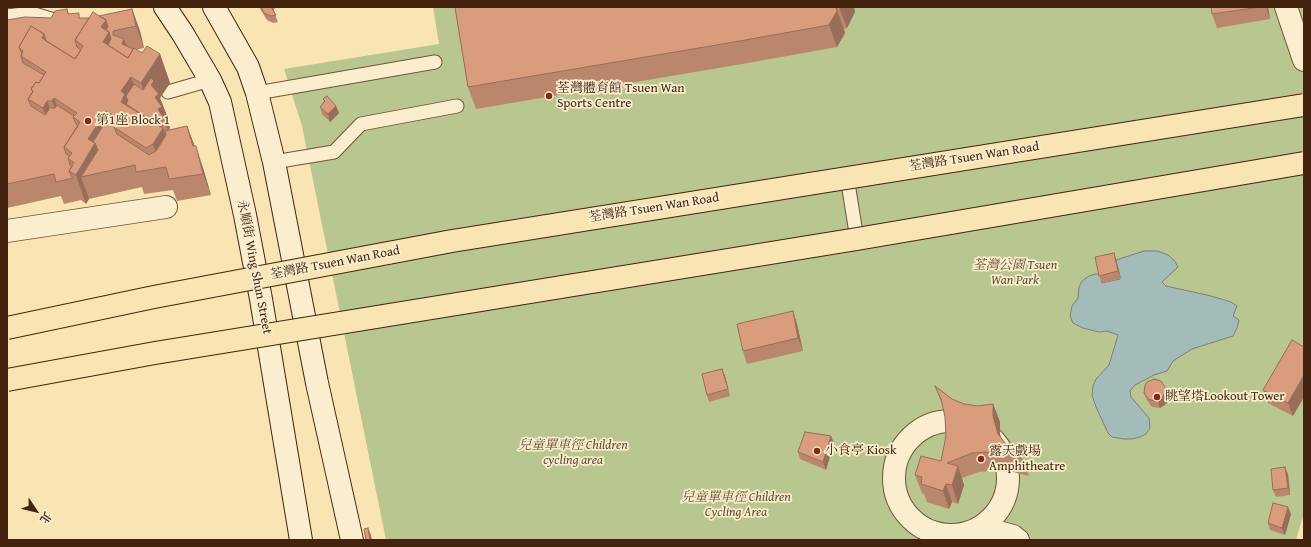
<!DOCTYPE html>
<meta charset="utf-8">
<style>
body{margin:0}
#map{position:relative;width:1311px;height:547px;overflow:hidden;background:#f8e5b3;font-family:"Gentium Book Plus","Noto Serif TC",serif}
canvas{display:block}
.frame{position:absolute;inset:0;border:8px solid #45240f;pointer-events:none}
.north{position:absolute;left:16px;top:491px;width:40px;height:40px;-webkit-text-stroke:3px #faeece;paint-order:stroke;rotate:125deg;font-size:11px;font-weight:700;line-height:16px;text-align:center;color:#45240f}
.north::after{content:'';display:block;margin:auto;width:14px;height:18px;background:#45240f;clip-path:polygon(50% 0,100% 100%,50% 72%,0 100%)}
</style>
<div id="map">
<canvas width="1311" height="547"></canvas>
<div class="frame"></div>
<div class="north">北</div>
</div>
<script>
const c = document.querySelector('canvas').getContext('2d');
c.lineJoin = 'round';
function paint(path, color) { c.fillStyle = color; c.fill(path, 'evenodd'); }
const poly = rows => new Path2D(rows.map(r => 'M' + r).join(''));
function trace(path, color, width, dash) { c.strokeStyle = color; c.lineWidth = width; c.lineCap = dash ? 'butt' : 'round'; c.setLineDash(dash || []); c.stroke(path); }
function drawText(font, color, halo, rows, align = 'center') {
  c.font = font + ' "Gentium Book Plus","Noto Serif TC",serif'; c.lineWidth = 3.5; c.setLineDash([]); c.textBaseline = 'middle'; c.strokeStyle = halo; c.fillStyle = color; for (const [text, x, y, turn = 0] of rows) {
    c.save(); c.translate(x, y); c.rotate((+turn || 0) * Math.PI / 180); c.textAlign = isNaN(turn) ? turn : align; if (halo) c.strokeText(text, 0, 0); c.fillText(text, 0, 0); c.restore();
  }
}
paint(poly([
 [433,7,1304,7,1304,513,1296,540,386,540,302,126,284,69,439,44]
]), '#b8c690');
const water = poly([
 [1144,251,1158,251,1168,255,1174,260,1178,267,1162,282,1166,286,1211,296,1231,302,1237,306,1233,316,1239,320,1237,328,1233,336,1192,349,1173,361,1167,371,1154,375,1135,385,1130,391,1131,397,1149,418,1150,428,1146,434,1140,437,1132,439,1124,439,1112,437,1108,433,1096,407,1092,395,1093,386,1096,379,1109,365,1118,335,1107,331,1099,332,1083,328,1073,323,1070,316,1072,306,1078,298,1079,287,1082,281,1089,276,1095,274,1100,274,1102,283,1120,279,1116,260,1144,251]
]);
paint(water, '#a4bcb9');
trace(water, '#7e7f75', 1);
const lane = poly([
 [7,16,31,13,51,19,64,29],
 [168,92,210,80],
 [257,93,435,62],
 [274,162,334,152,361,124,457,106],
 [847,177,857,239]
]);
const street = poly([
 [1286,7,1304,60],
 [7,231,166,207],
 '894 478a57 57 0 1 1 114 0a57 57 0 1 1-114 0Z',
 [970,534,983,531,998,532,1013,536,1018,540]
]);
const secondary = poly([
 [165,7,183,34,210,80,220,102,245,215,261,299,301,540],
 [214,7,248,67,257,93,274,162,317,383,352,540]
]);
trace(lane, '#725438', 15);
trace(street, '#725438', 24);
trace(secondary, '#45240f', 24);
trace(lane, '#faeece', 13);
trace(street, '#faeece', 22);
trace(secondary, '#faeece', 22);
const highwayBridge = poly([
 [7,328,154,297,452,241,1304,105],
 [7,380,155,353,857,239,1304,163]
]);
trace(highwayBridge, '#45240f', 24, []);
trace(highwayBridge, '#f8e5b3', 22);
paint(poly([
 [259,7,277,7,274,9,274,12,278,22,273,23,267,20],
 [455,7,854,7,855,12,847,28,844,29,845,33,837,47,742,64,476,109,468,87],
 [1211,7,1268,7,1270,19,1217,28,1212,14],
 [67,9,69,14,81,18,89,18,99,16,132,9,140,31,144,48,136,50,142,53,160,54,170,83,160,98,167,116,166,116,170,128,168,130,187,126,203,168,211,195,177,201,173,190,144,194,142,187,89,199,86,204,81,200,64,204,61,196,7,208,7,20,51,18],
 [323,99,336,106,339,113,330,122,322,114,320,107,324,102],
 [1114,253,1116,260,1121,278,1102,283,1099,276],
 [793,311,797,324,803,351,747,364,743,351],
 [1292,340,1293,416,1268,403,1263,390],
 [722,369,725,376,730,396,709,402,707,395],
 [935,386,952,399,964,404,978,406,993,404,1000,422,1000,434,1001,438,1009,448,1022,458,1029,476,1013,472,991,471,979,472,962,478,964,485,958,504,952,502,949,509,927,502,924,494,922,493,915,475,941,461,946,436,945,417,943,407],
 [1165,387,1168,394,1168,400,1166,404,1160,408,1153,407,1151,406,1147,400,1144,393],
 [834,443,826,470,800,459,798,452],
 [1288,474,1290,495,1276,497,1273,490],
 [1291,514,1285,535,1270,530,1268,523]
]), '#bb876c');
paint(poly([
 [836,7,845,33,837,47,829,25],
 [839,7,854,7,855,12,847,28],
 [1266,7,1268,7,1270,19],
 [132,9,140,31,144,48,136,26],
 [106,20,116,49,103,42,101,27],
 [44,34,49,47,42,38],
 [124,39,132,61,131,53,133,49,136,57,160,54,170,83,160,98,167,116,166,116,170,128,168,130,164,119,151,112,141,83,122,44],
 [131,77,142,106,124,108,121,102,121,91],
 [41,90,54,98,65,127,63,130,52,101,47,101,58,129,53,137,43,108],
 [336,106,339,113,330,122,328,114],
 [106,111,116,140,81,177,89,199,86,204,76,175,77,169,72,153,88,139],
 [162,126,163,129,163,128,174,157,166,167,162,168,153,144],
 [187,126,195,147,193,146],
 [196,146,203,168,211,195,203,174],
 [1114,253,1116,260,1121,278,1118,271],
 [793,311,797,324,803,351,798,338],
 [722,369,725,376,730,396,728,389],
 [1304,375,1304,397,1293,416,1288,403],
 [1165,387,1168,394,1168,400,1166,404,1160,408,1158,401],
 [993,404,1000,422,1000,434,1005,452,998,434,993,416],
 [831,436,834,443,826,470,823,462],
 [958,466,964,485,958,504,952,485],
 [1285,467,1288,474,1290,495,1288,488],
 [946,484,952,502,949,509,943,491],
 [1288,507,1291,514,1285,535,1282,528],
 [368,528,371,535,372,540,370,540]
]), '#986e58');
const building = poly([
 [261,7,271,7,276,15,271,16,264,13,261,7],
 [455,7,836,7,837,11,829,25,734,42,468,87,455,7],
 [1211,7,1260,7,1212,14,1211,7],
 [67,9,68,14,79,13,79,18,89,18,75,40,77,47,81,50,75,59,46,41,44,34,31,26,19,47,22,54,21,56,23,63,44,75,39,83,36,82,31,89,33,92,28,99,31,106,45,115,50,108,55,108,57,105,74,116,73,117,76,124,78,126,64,147,66,154,70,156,68,158,70,165,72,166,69,171,72,177,73,178,56,182,54,174,7,184,7,20,25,17,51,18,55,11,67,9],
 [132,9,136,26,113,31,113,35,124,39,122,44,133,49,128,58,108,45,111,39,109,32,106,30,108,27,106,20,99,16,132,9],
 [93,12,106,20,101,27,109,32,103,42,128,58,134,48,142,53,147,46,160,54,141,83,131,77,121,91,125,94,121,102,163,128,153,144,146,148,114,127,119,119,106,111,88,139,95,143,76,175,69,171,74,163,68,158,72,153,64,147,80,122,73,117,77,113,54,98,52,101,47,101,43,108,28,99,33,91,31,89,36,82,39,83,46,72,21,56,23,51,19,47,31,26,44,34,42,38,75,59,83,46,75,40,93,12],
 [151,78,154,81,151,85,159,94,155,97,162,107,158,109,164,119,160,122,162,126,161,127,126,104,128,101,126,96,134,84,143,90,151,78],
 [327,96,336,106,328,114,320,107,325,101,323,99,327,96],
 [108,118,117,123,114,127,117,134,149,155,156,151,166,135,165,131,187,126,193,146,196,146,203,174,169,179,166,167,136,172,135,165,81,177,98,150,95,143,93,142,108,118],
 [1114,253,1118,271,1099,276,1095,257,1114,253],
 [793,311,798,338,743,351,737,324,793,311],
 [1292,340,1304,347,1304,375,1288,403,1263,390,1292,340],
 [722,369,728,389,707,395,702,374,722,369],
 [1154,379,1161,381,1165,387,1165,393,1163,396,1158,401,1151,400,1148,399,1144,393,1145,385,1147,382,1154,379],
 [935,386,952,399,964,404,978,406,993,404,993,416,998,434,1009,448,1022,458,1006,454,985,452,972,453,947,463,958,466,952,485,946,484,943,491,921,484,922,477,915,475,921,456,941,461,946,436,945,417,941,399,935,386],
 [805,432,831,436,823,462,798,452,805,432],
 [1285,467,1288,488,1273,490,1271,469,1285,467],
 [1273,503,1288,507,1282,528,1268,523,1273,503],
 [368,528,370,540,366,540,364,529,368,528]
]);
paint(building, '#d99d7d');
trace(building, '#986e58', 1);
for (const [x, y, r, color] of [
 [549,96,4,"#8f2418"],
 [88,121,4,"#8f2418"],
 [1157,397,4,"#8f2418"],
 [817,451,4,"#8f2418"],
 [981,459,4,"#8f2418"]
]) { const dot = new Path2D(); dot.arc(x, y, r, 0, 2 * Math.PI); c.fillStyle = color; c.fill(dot); trace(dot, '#faeece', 1.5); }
drawText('13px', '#45240f', '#faeece', [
 ["荃灣體育館 Tsuen Wan",557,89],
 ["Sports Centre",557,104],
 ["第1座 Block 1",96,121],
 ["眺望塔Lookout Tower",1165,397],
 ["小食亭 Kiosk",825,451],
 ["露天戲場",989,452],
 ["Amphitheatre",989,467]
], 'left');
drawText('13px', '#45240f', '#faeece', [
 ["荃灣路 Tsuen Wan Road",974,157,-9],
 ["荃灣路 Tsuen Wan Road",654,208,-9],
 ["荃灣路 Tsuen Wan Road",335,263,-11],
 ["永順街 Wing Shun Street",254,267,79]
]);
drawText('italic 13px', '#624c2f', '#faeece', [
 ["荃灣公園 Tsuen",1015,266],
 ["Wan Park",1015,281],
 ["兒童單車徑 Children",573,446],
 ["cycling area",573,461],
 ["兒童單車徑 Children",736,498],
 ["Cycling Area",736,513]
]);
</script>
